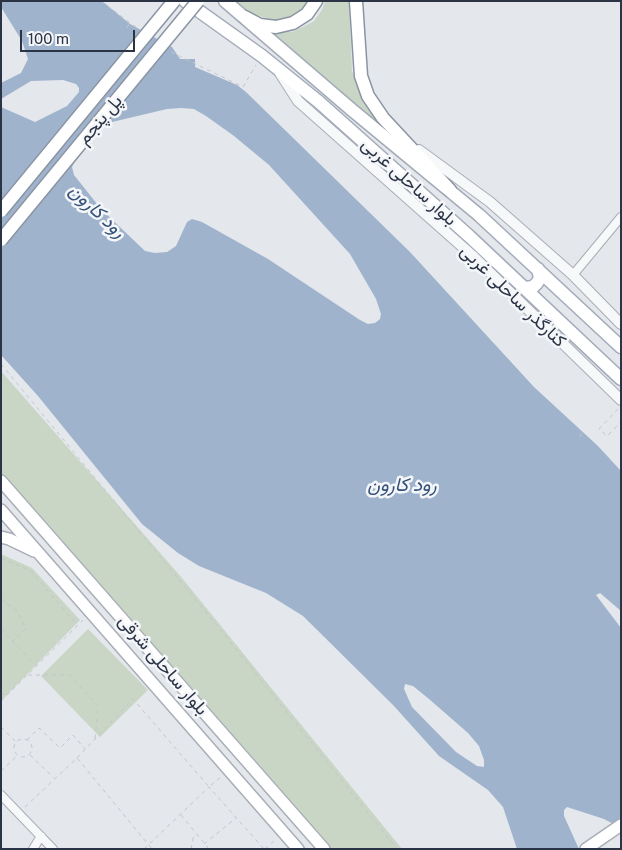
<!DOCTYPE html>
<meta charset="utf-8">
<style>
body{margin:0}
#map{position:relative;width:622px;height:850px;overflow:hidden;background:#e4e7ec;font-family:"Public Sans",sans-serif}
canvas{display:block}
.frame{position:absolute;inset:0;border:2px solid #2b3445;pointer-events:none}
.scale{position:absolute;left:20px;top:30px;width:115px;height:22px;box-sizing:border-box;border:2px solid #2b3445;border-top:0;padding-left:6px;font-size:15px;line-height:18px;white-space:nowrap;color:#2b3445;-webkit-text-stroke:4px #f4f6f9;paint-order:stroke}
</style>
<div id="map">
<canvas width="622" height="850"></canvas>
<div class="frame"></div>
<div class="scale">100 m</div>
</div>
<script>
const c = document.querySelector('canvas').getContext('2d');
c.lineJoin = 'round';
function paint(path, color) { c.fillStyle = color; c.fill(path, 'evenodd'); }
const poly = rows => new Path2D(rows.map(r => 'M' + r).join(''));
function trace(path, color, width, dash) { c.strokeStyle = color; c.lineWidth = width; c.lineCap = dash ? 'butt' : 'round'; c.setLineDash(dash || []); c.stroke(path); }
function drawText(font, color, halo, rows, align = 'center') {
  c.font = font + ' "Public Sans",Vazirmatn,sans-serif'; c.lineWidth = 5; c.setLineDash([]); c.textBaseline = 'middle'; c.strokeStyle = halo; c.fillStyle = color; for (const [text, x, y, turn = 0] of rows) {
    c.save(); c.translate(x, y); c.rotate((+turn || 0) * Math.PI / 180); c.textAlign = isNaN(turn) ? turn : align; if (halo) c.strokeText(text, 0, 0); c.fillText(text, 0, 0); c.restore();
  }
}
paint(poly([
 [235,1,315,1,302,16,279,22,247,12],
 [325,1,349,1,352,71,364,102,393,135,261,27,292,32,303,27,314,21,322,10],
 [1,371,182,578,402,849,323,849,1,481],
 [1,554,32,568,80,620,1,701],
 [88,629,148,690,100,737,41,676]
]), '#c9d6c5');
paint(poly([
 [1,1,102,1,130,24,172,47,180,59,195,59,195,67,237,85,246,92,410,252,534,387,598,446,621,471,621,611,600,593,596,595,621,628,621,828,604,819,567,807,564,810,564,816,579,849,517,849,503,807,488,790,439,756,393,705,303,616,266,593,199,566,178,553,142,524,38,396,1,355,1,107,35,122,67,106,79,92,79,88,76,84,63,80,31,81,1,99,1,83,21,73,28,59,22,41,1,7],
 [181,108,194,109,206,116,234,136,269,165,350,254,376,299,381,314,380,319,375,323,368,324,360,320,268,259,202,222,192,219,187,222,176,246,167,252,155,253,145,251,101,209,74,175,72,167,75,161,101,130,112,122,167,109],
 [405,684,413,686,429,699,468,733,479,746,484,760,484,767,477,766,456,752,412,707,404,689]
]), '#9fb4cc');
const minor = poly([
 [573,275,621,217],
 [1,795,53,849],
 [33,849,41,836]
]);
const tertiary = poly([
 [280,73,298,101,474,257,621,400],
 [419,150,490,202,573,275,621,324]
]);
const secondary = poly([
 [1,481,324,849],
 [1,510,298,849],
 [1,537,9,539,34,551],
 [586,849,621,825]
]);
const primary = poly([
 [185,1,262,56,319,102,469,236,621,379],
 [225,1,352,110,479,215,621,347],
 [524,288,533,287,537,283,540,278,538,269]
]);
const trunk = poly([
 [356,1,361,76,368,96,383,118,450,190],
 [245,17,260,25,276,27,293,23,307,14,316,1]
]);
trace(minor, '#a9aeb7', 10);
trace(tertiary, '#a9aeb7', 12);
trace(secondary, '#a9aeb7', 14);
trace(primary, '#a3abb8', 15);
trace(trunk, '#8b94a3', 15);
trace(poly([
 [101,1,137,28],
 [127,28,129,24],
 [171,52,243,87,256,65],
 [1,364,214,622,397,849],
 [618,409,599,429,607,436,621,422],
 [580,437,582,433],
 [1,558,31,571,77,625],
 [1,599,17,611,26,629,13,641],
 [1,629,37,666],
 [28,675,70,675,98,707,95,739],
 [1,692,6,697],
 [1,701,83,620],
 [1,727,16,742],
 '14 748a9 9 0 1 1 18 0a9 9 0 1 1-18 0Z',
 [27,740,39,728,60,748,73,735,85,749],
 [30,755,54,778],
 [77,758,133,699,209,787,222,776],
 [1,771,17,756],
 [25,807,77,758,152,849],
 [181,815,209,849],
 [204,844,236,818],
 [144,849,209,787,264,849],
 [191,849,194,834],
 [265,849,276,839]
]), '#c2c5cb', 1, [4, 4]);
trace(minor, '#f7f8fa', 8);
trace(tertiary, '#f7f8fa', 10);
trace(secondary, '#fff', 11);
trace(primary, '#fff', 12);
trace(trunk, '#fff', 12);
const trunkBridge = poly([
 [1,211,174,1],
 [1,240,198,1]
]);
trace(trunkBridge, '#8b94a3', 15, []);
trace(trunkBridge, '#fff', 12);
drawText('18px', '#2b3445', '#f4f6f9', [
 ["پل پنجم",100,120,-50],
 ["بلوار ساحلی غربی",409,182,42],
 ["کنارگذر ساحلی غربی",513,296,44],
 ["بلوار ساحلی شرقی",163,665,49]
]);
drawText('italic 19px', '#34527a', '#f4f6f9', [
 ["رود کارون",97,211,43],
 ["رود کارون",402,485]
]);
</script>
